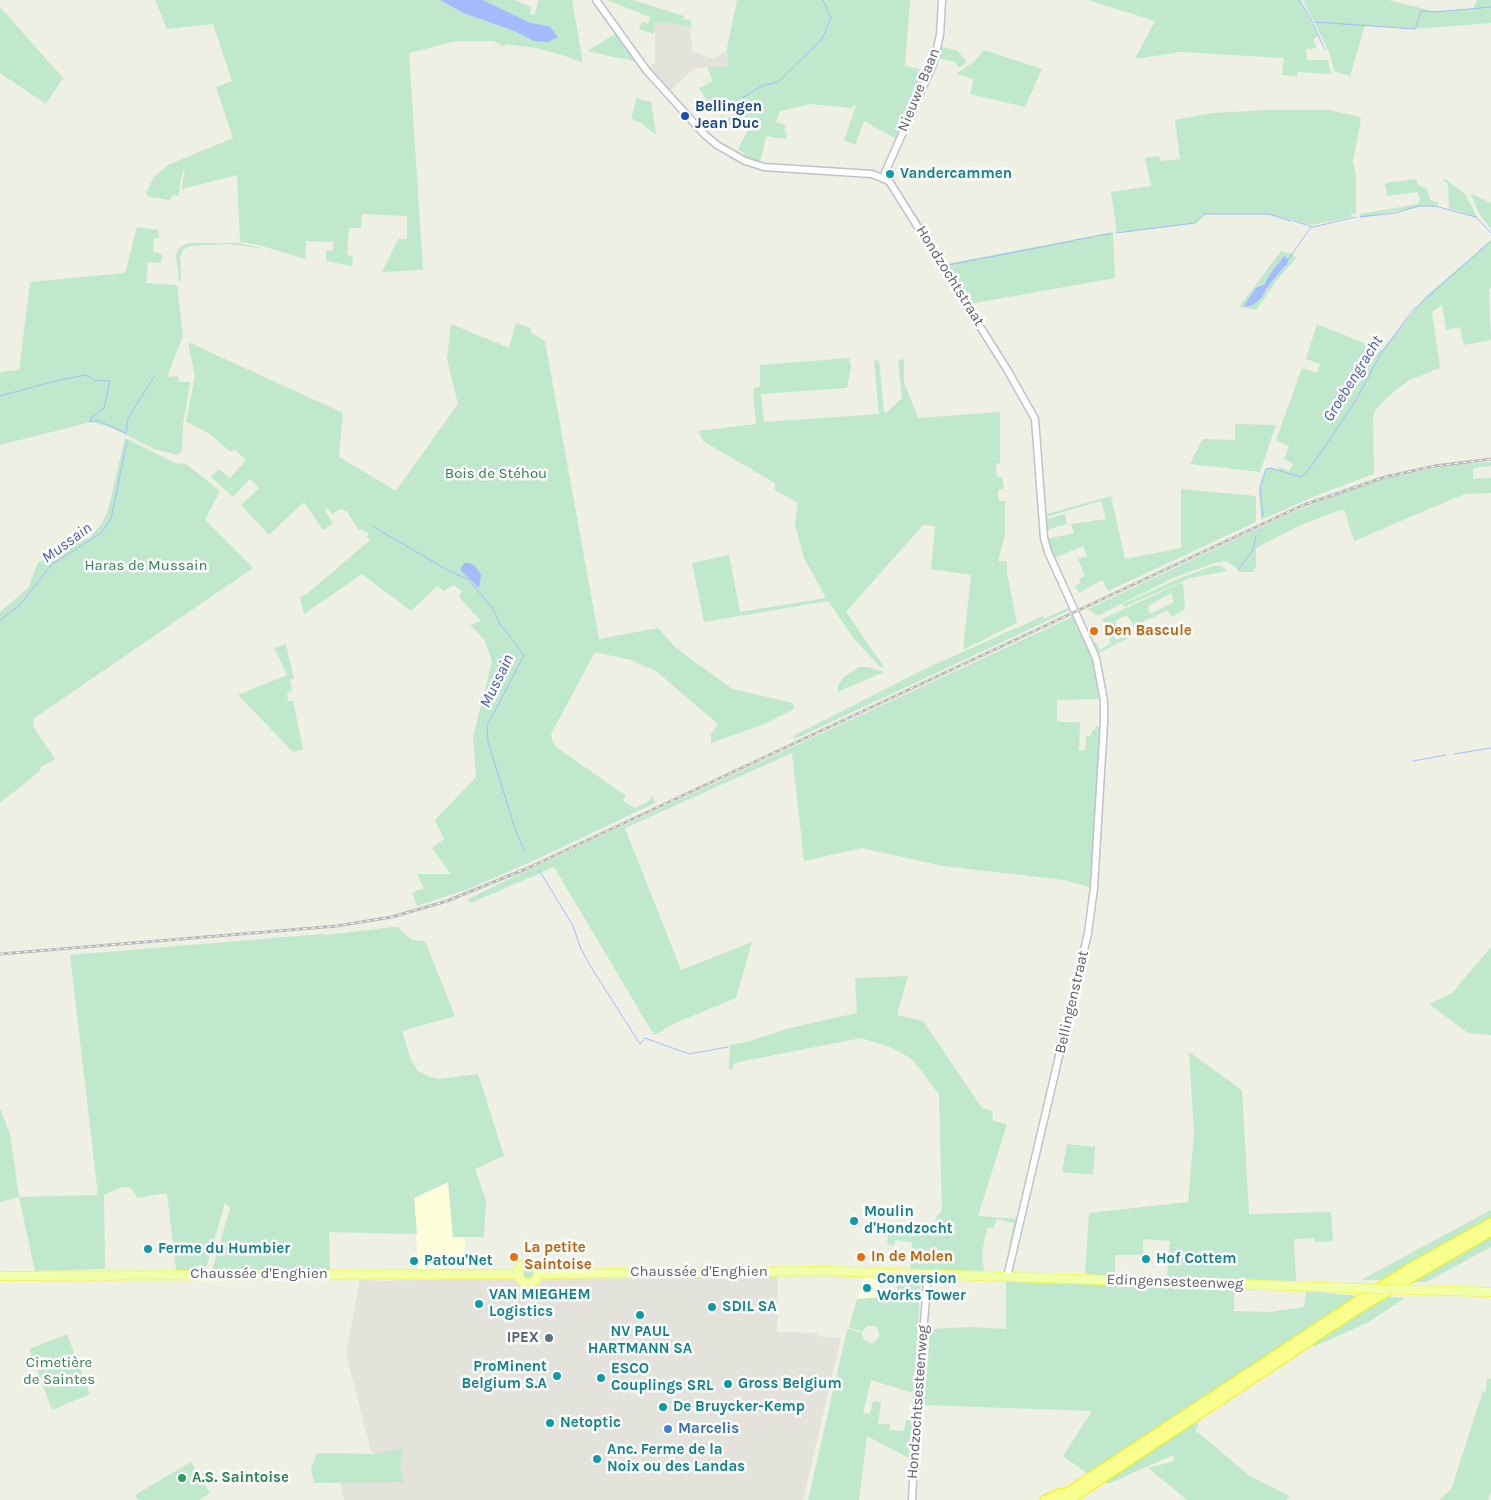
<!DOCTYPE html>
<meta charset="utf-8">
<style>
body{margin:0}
canvas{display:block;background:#eef0e4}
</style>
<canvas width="1491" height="1500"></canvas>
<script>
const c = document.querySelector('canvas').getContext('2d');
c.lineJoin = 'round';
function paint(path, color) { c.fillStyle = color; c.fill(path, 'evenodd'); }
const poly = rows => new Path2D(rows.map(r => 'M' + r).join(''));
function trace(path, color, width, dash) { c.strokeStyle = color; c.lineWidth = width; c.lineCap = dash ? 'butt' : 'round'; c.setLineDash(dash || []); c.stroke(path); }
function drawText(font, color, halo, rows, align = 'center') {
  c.font = font + ' Karla,sans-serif'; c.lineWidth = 5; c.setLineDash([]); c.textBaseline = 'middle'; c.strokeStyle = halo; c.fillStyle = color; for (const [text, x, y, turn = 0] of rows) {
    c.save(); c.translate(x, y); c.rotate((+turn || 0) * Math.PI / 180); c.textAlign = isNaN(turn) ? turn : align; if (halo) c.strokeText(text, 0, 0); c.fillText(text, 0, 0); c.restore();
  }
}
paint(poly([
 [449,1181,453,1237,465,1237,465,1268,418,1269,414,1198],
 [865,1276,879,1277,876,1298,857,1299]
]), '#fcffda');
paint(poly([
 [663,22,689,26,693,52,714,58,723,53,728,54,728,67,695,68,668,92,651,71,651,64,655,64,655,24],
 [778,1275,777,1332,818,1333,818,1336,841,1338,803,1500,344,1500,340,1482,404,1481,400,1466,403,1449,373,1454,371,1451,346,1354,360,1279,376,1281,514,1278,522,1290,533,1289,545,1278]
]), '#e3e3dc');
paint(poly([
 [155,0,440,0,463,13,514,31,534,41,549,26,531,23,483,0,515,0,531,7,530,14,534,15,539,0,572,0,583,63,568,57,537,48,506,44,504,47,494,41,456,41,409,53,423,270,382,272,398,239,407,239,407,216,362,214,361,228,349,228,347,255,353,256,352,266,326,261,326,250,333,251,333,242,306,241,305,259,259,245,240,242,237,175,182,189,185,165,180,182,179,196,172,195,170,200,149,197,146,193,154,177,168,165,233,138,216,87,232,81,213,24,167,29],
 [607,0,633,0,684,16,683,19,691,20,691,31,689,26,663,22,655,24,654,34,639,29,642,22,648,24,650,17],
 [737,0,910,0,905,66,928,71,898,140,864,121,855,145,844,140,857,104,851,108,811,104,780,111,776,122,786,125,784,131,787,133,786,139,766,136,760,163,744,157,745,154,738,149,748,130,738,123,731,130,719,119,722,115,727,119,733,115,729,102,716,108,711,107,699,88,713,81,707,67,728,67,728,54,726,53],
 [1088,0,1300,0,1319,36,1313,39,1317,48,1306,49,1307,60,1328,60,1331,74,1298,72,1297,76,1282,75,1284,58,1181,52,1135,59,1155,21],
 [1303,0,1388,0,1433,11,1473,9,1477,0,1491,0,1491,23,1413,29,1365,25,1350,76,1334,71,1330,54],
 [0,7,63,78,46,104,0,73],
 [617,33,638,62,587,51],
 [940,46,958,51,967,62,959,68,955,62,937,58],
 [984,50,1042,69,1025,107,970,94,974,79,956,74,974,62],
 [637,97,644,101,651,101,656,135,641,123,631,119],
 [1267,110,1330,110,1360,117,1361,119,1353,161,1356,176,1356,213,1351,214,1352,217,1311,225,1266,214,1207,214,1196,223,1117,233,1111,192,1151,186,1145,158,1159,156,1160,161,1180,159,1175,120,1213,113],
 [1416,179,1418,185,1427,189,1430,200,1438,202,1438,207,1426,206,1360,218,1360,214,1418,204,1420,199,1417,192,1387,196,1385,183],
 [1445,179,1465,194,1478,219,1461,211,1449,209,1448,184,1443,181],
 [1470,193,1491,203,1491,229,1480,215],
 [137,227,158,230,159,238,154,238,153,252,162,254,161,263,148,262,146,283,177,285,183,336,167,377,178,376,179,382,190,382,183,425,182,451,178,455,154,449,110,427,91,422,0,445,0,372,19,370,30,282,125,273],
 [1113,232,1115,278,969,304,946,264],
 [1491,240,1491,288,1489,289,1491,340,1464,345,1460,327,1446,330,1442,305,1432,312,1440,368,1409,380,1385,399,1375,411,1373,416,1374,474,1320,494,1261,520,1259,488,1265,470,1271,467,1278,470,1279,467,1289,471,1293,464,1284,459,1289,446,1276,440,1302,368,1317,373,1320,364,1306,359,1317,324,1382,350,1425,297],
 [188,243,235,243,254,246,265,249,228,244,190,246,183,250,180,256,181,281,179,281,176,255,179,248],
 [1281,251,1293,254,1296,258,1293,262,1277,280,1256,310,1239,307],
 [1284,256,1287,264,1273,279,1267,290,1245,306,1265,284,1269,275],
 [516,323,531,328,531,333,545,341,599,639,658,628,676,648,732,689,793,703,794,709,762,725,711,743,711,734,718,724,656,671,631,660,595,652,551,734,552,740,555,746,626,796,623,801,635,808,648,802,653,795,655,803,533,861,468,889,417,906,412,893,424,888,417,874,451,874,432,848,444,839,435,820,476,777,473,737,492,661,484,639,470,625,481,621,459,597,462,591,453,585,444,591,437,586,411,611,362,574,304,614,300,597,307,594,370,540,367,537,369,533,361,529,359,531,347,511,340,509,332,514,328,508,325,510,333,524,323,530,304,502,269,535,241,505,259,488,250,479,233,497,211,477,219,469,230,478,246,460,234,449,231,452,208,433,186,422,195,376,188,342,343,413,339,457,396,491,458,404,447,359,451,324,509,348],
 [849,358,851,367,847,388,761,394,764,422,879,414,874,361,879,360,884,412,887,412,902,398,898,360,904,359,904,382,918,418,1000,412,1000,463,996,464,997,477,1002,477,1004,488,998,490,999,501,1005,501,1005,535,998,561,1007,561,1007,573,1017,623,963,650,971,575,931,569,935,526,923,525,846,612,884,667,880,667,855,640,828,601,704,622,692,563,729,555,740,612,826,598,804,558,795,525,798,503,775,490,775,483,703,441,698,431,756,424,753,389,760,386,760,365],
 [1235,424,1276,425,1260,472,1190,464,1203,439,1235,440],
 [125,438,175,463,186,464,220,491,205,520,253,568,33,719,34,728,55,759,41,767,40,771,0,803,0,612,28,588,38,562,57,555,78,540,90,538,102,523,108,510],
 [1491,462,1491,466,1473,468,1473,479,1491,478,1491,493,1464,494,1354,541,1344,509,1303,524,1256,548,1256,567,1253,572,1239,572,1234,566,1226,561,1215,563,1173,578,1099,615,1096,615,1088,609,1293,512,1358,487,1388,478,1451,465],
 [1181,489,1256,496,1256,522,1108,591,1102,580,1079,593,1075,586,1081,583,1079,578,1085,576,1078,559,1087,556,1083,546,1054,558,1047,539,1074,533,1071,524,1106,519,1101,501,1046,517,1047,519,1065,514,1067,524,1049,529,1049,531,1045,533,1043,515,1111,496,1125,559,1181,548],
 [1213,566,1221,566,1227,571,1190,578,1124,607,1123,604,1180,578],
 [1183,582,1185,609,1171,617,1168,610,1134,626,1127,615,1115,621,1122,632,1114,636,1116,640,1126,636,1128,638,1097,654,1093,644,1096,642,1100,650,1111,643,1109,639,1113,637,1102,619],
 [1171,593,1174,602,1150,614,1148,606],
 [1071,606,1072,609,977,654,795,739,793,736,927,668,1043,616,1044,619],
 [1076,615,1093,656,1101,699,1057,700,1057,722,1080,722,1079,750,1085,750,1086,736,1091,736,1092,730,1095,730,1096,726,1102,727,1091,888,1065,880,943,866,862,848,804,861,792,753,625,828,681,970,752,942,736,998,675,1023,654,1035,554,867,471,903,469,902,468,899,513,877],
 [286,644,294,679,290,679,292,691,287,692,288,701,293,701,303,749,293,752,238,695,287,675,274,648],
 [859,667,868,667,884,672,838,692,838,685,844,677],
 [393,927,398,927,412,940,425,941,455,1016,402,1031,411,1060,418,1071,431,1077,440,1079,478,1074,504,1156,475,1169,486,1200,484,1237,453,1237,448,1182,414,1198,417,1234,329,1232,330,1270,212,1270,230,1208,225,1203,205,1271,176,1270,167,1193,137,1198,131,1188,122,1187,104,1195,105,1269,35,1271,19,1197,0,1202,0,1108,10,1134,19,1197,98,1195,70,955,321,934,327,935],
 [1491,947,1491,1035,1468,1033,1429,1004,1452,993],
 [908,976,897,1015,923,1021,982,1108,992,1111,993,1121,1007,1124,978,1216,1018,1219,1012,1247,1009,1245,1014,1223,997,1219,993,1228,987,1228,982,1253,984,1271,910,1270,912,1242,895,1240,894,1245,887,1244,889,1229,934,1236,936,1217,942,1211,939,1094,912,1059,890,1047,861,1038,734,1063,733,1069,729,1070,730,1045,747,1042,790,1028,857,1013,855,978],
 [1189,1052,1242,1090,1249,1214,1331,1212,1333,1241,1315,1242,1314,1238,1294,1239,1296,1281,1167,1277,1170,1241,1143,1239,1143,1255,1115,1255,1115,1276,1085,1274,1089,1213,1188,1202,1194,1133],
 [1067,1144,1095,1147,1093,1175,1062,1172],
 [1491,1210,1491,1220,1382,1280,1361,1280],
 [1491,1236,1491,1247,1426,1282,1409,1282],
 '521 1273a7 7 0 1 1 14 0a7 7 0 1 1-14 0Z',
 [897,1277,916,1278,921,1283,913,1393,871,1380,863,1413,870,1414,873,1401,881,1402,878,1424,890,1424,890,1430,904,1431,906,1420,912,1420,909,1458,867,1436,859,1500,808,1500,847,1330,849,1329,862,1333,863,1339,869,1343,874,1343,879,1337,879,1331,875,1326,867,1326,862,1332,849,1327,857,1299,897,1296],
 [1006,1280,1234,1286,1234,1311,1269,1312,1304,1307,1306,1291,1358,1296,1088,1474,1063,1456,1092,1411,923,1405,930,1329,970,1327,1006,1329],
 [1383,1296,1405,1298,1367,1323,1315,1346,1311,1343],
 [67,1334,90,1394,52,1410,29,1349],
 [1487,1378,1491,1379,1491,1491,1488,1500,1439,1500,1451,1490,1483,1391,1486,1392],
 [1196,1421,1199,1425,1195,1430,1250,1476,1290,1496,1286,1500,1187,1500,1148,1468,1175,1461,1173,1455,1108,1484,1106,1481],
 [403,1448,400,1466,404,1482,314,1483,311,1469,317,1453,373,1454],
 [191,1462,210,1493,199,1500,138,1500,135,1495]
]), '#bfe8cc');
paint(poly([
 [440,0,483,0,531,23,549,26,558,37,548,42,534,41,514,31,463,13],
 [1284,256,1288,259,1287,264,1273,279,1261,298,1253,305,1247,307,1244,306,1256,288,1265,284,1269,275],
 [464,563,469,563,475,566,481,575,479,588,460,570]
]), '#a5bbff');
trace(poly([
 [1299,0,1309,15,1325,50],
 [1315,22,1415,29,1421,11,1435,12,1491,7],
 [742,98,762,86,778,82,822,39,831,18,823,0],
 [914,213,947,265],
 [1204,214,1269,214,1291,221],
 [1360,217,1396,213,1418,206,1435,206,1476,217,1491,233],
 [1294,221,1313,227,1356,217],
 [1116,233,1195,223,1201,217],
 [1096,236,1110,234],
 [1075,240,1093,237],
 [1288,260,1311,227],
 [1271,282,1280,271],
 [985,329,948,265,1073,241],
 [0,396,59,380,86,375,95,380,110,381,104,408,91,418,90,422],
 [91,422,96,420,126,433,128,418,154,377],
 [1263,516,1260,488,1266,469,1270,468,1301,477,1312,465,1355,402,1380,355,1412,311,1491,241],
 [374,527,449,571,469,580,493,609,500,624,524,655,487,726,488,742,516,832,525,851],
 [1260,531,1261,530],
 [1239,569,1253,550,1256,536],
 [0,620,19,606,51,565,101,533,111,519,127,441],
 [1454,754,1491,748],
 [1413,761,1446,755],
 [539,870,573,926,581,949,591,967,640,1044,645,1038,689,1054,728,1047]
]), '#a5bbff', 1);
const secondary = poly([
 [596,0,647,71,704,134,717,145,745,161,764,167,872,174,889,181,1008,371,1035,419,1044,538,1048,552,1096,658,1104,701,1104,722,1094,888,1088,933,1007,1277],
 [883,177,933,65,940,35,942,0],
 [912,1500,917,1404,928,1274]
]);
const primary = poly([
 '518 1273a10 10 0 1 1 20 0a10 10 0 1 1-20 0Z',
 [538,1274,825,1271,1351,1288],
 [0,1276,519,1274],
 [1414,1290,1491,1292]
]);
const highway = poly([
 [1045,1500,1061,1493],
 [1056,1500,1358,1301,1414,1266,1491,1223],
 [1069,1500,1362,1306,1491,1231]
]);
trace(secondary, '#c1c1ca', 9);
trace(primary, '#f3f954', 10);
trace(highway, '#f2f400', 11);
trace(secondary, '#fff', 6);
trace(primary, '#f2ffaa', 8);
trace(highway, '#f8ff8c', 9);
const rail = poly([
 [0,954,337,926,392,917,447,901,528,868,1301,506,1385,477,1435,466,1491,459]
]);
trace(rail, '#b9b9ba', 3);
trace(rail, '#fff', 1, [4]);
const primaryBridge = poly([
 [1351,1288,1414,1290]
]);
trace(primaryBridge, '#f3f954', 10, []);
trace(primaryBridge, '#f2ffaa', 8);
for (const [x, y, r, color] of [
 [685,116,5,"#1a4fb4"],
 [890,174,5,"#0f9aa8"],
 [1094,631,5,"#e8710a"],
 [854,1221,5,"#0f9aa8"],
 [148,1249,5,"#0f9aa8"],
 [514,1257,5,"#e8710a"],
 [861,1257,5,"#e8710a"],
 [1146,1259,5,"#0f9aa8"],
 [414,1261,5,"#0f9aa8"],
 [867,1288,5,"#0f9aa8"],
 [479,1304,5,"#0f9aa8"],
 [712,1307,5,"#0f9aa8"],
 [640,1315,5,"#0f9aa8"],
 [549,1338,5,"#5c6f8a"],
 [557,1376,5,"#0f9aa8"],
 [601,1378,5,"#0f9aa8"],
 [728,1384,5,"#0f9aa8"],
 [663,1407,5,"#0f9aa8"],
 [550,1423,5,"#0f9aa8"],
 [668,1429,5,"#3f7fe0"],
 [597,1459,5,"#0f9aa8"],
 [182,1478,5,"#2e9e5b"]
]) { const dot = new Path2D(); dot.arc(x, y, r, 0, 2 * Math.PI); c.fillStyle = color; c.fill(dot); trace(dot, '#fff', 2); }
drawText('15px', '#5c5d66', '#fff', [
 ["Nieuwe Baan",919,90,-68],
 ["Hondzochtstraat",950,276,58],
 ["Bellingenstraat",1072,1002,-77],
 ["Chaussée d'Enghien",699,1272],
 ["Chaussée d'Enghien",259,1274],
 ["Edingensesteenweg",1175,1282,2],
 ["Hondzochtsesteenweg",918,1402,-86]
]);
drawText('bold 15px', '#164399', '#fff', [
 ["Bellingen",695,107],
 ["Jean Duc",695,124]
], 'left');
drawText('bold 15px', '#0d838f', '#fff', [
 ["Vandercammen",900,174],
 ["Moulin",864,1212],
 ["d'Hondzocht",864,1229],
 ["Ferme du Humbier",158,1249],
 ["Hof Cottem",1156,1259],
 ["Patou'Net",424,1261],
 ["Conversion",877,1279],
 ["Works Tower",877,1296],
 ["VAN MIEGHEM",489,1295],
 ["Logistics",489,1312],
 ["SDIL SA",722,1307],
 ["NV PAUL",640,1332,"center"],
 ["HARTMANN SA",640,1349,"center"],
 ["ProMinent",547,1367,"right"],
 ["Belgium S.A",547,1384,"right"],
 ["ESCO",611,1369],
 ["Couplings SRL",611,1386],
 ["Gross Belgium",738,1384],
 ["De Bruycker-Kemp",673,1407],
 ["Netoptic",560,1423],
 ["Anc. Ferme de la",607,1450],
 ["Noix ou des Landas",607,1467]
], 'left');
drawText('15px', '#2f824d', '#fff', [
 ["Bois de Stéhou",496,474],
 ["Haras de Mussain",146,566],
 ["Cimetière",59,1363],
 ["de Saintes",59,1380]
]);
drawText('bold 15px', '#c56008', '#fff', [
 ["Den Bascule",1104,631],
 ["La petite",524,1248],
 ["Saintoise",524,1265],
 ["In de Molen",871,1257]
], 'left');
drawText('bold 15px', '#4e5e75', '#fff', [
 ["IPEX",539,1338]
], 'right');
drawText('bold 15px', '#366cbe', '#fff', [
 ["Marcelis",678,1429]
], 'left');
drawText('bold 15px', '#27864d', '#fff', [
 ["A.S. Saintoise",192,1478]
], 'left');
drawText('italic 16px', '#4057ca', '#fff', [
 ["Groebengracht",1353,379,-58],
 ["Mussain",67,543,-36],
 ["Mussain",497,681,-64]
]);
</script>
